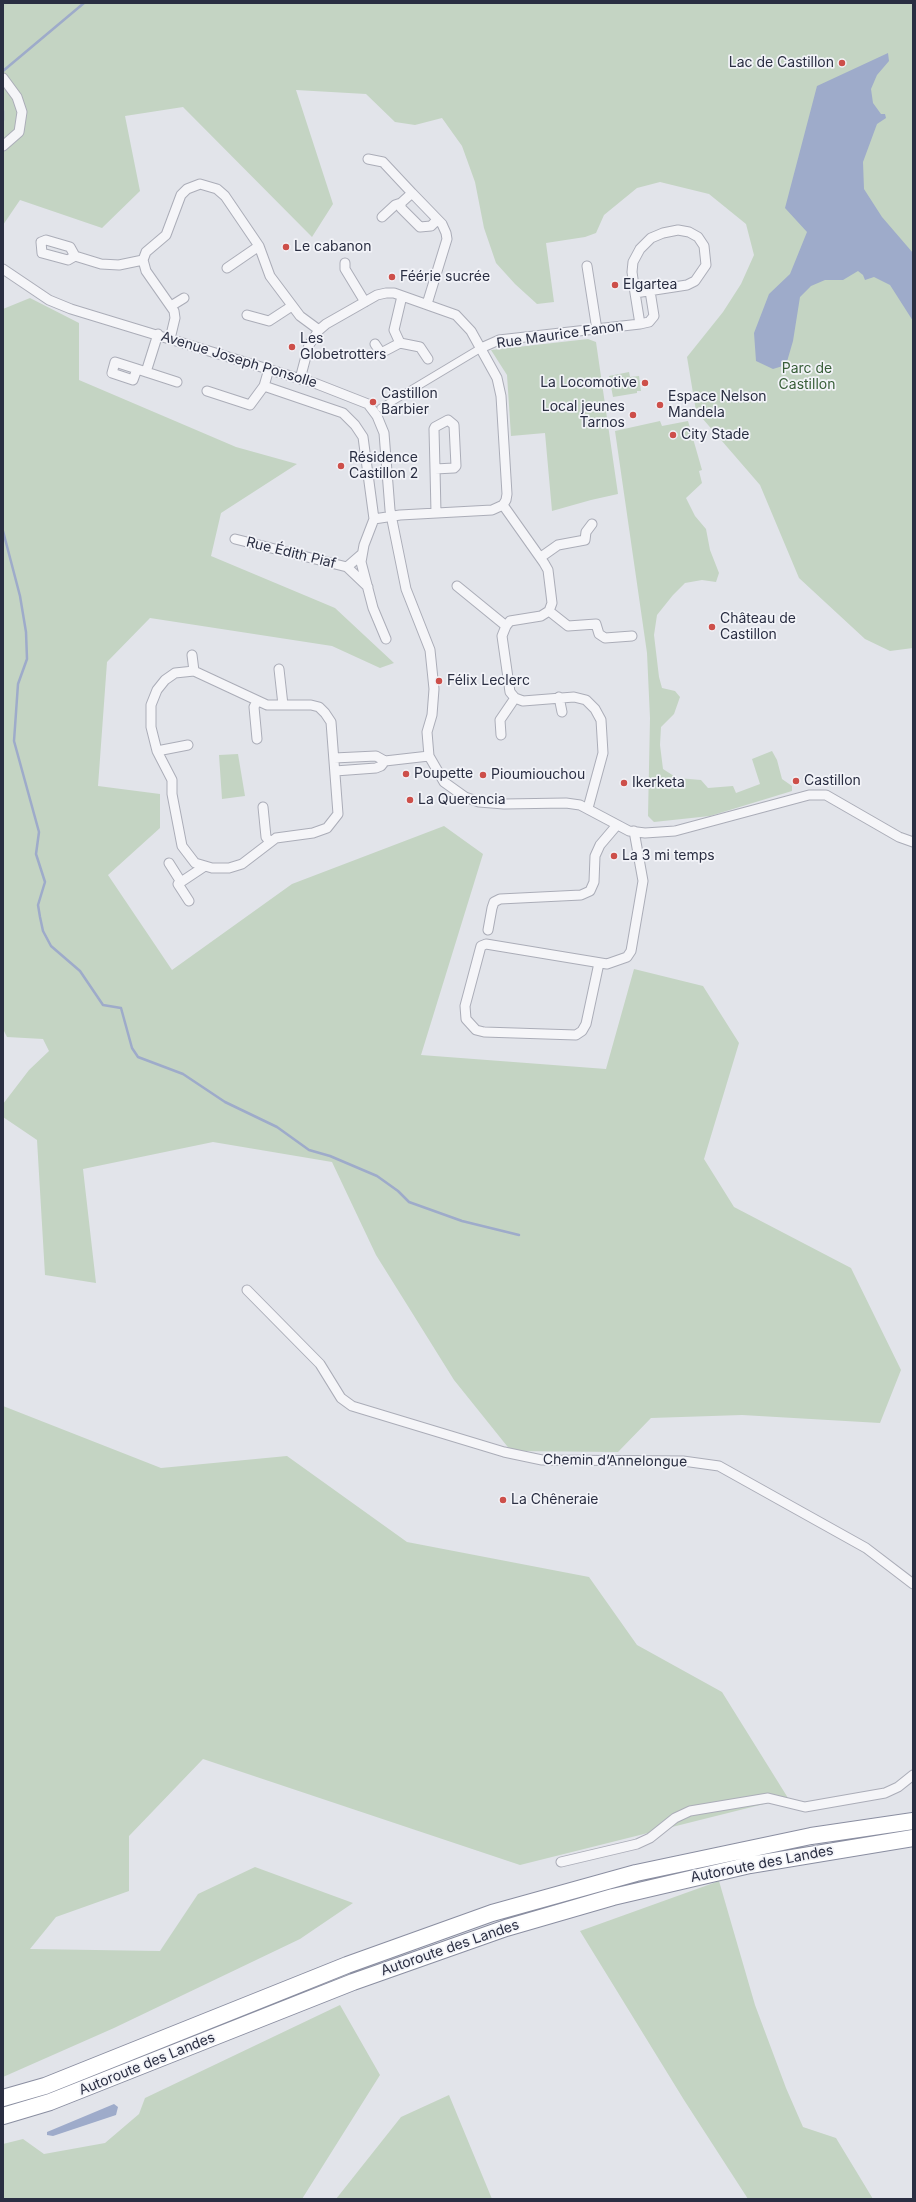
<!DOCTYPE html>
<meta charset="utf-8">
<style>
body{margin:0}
#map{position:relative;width:916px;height:2202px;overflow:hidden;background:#e2e4ea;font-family:Inter,sans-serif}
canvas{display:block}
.frame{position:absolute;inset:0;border:4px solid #2a2e42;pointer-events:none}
</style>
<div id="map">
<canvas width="916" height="2202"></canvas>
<div class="frame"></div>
</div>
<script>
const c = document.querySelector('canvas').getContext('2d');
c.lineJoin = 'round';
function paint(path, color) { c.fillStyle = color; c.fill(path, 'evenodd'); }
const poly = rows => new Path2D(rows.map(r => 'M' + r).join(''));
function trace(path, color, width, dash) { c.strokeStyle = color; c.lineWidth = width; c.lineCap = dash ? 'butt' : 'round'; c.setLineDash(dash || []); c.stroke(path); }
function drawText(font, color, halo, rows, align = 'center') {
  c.font = font + ' Inter,sans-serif'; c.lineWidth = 3.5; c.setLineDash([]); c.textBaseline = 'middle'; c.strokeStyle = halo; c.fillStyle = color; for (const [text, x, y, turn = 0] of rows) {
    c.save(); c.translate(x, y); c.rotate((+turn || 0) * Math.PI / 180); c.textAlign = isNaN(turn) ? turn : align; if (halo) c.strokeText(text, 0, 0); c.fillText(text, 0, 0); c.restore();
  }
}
paint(poly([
 [3,3,913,3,913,648,890,651,865,639,799,578,760,485,696,411,687,357,723,312,741,284,754,255,746,224,709,194,660,182,637,188,604,215,596,233,585,237,546,243,554,302,537,304,515,284,496,263,484,228,475,182,462,146,442,118,415,125,395,122,366,94,296,90,333,204,312,237,183,107,125,116,140,191,102,228,20,200,3,225],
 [30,298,79,323,79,380,236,447,297,464,221,513,211,556,335,608,394,663,380,668,332,646,150,618,107,662,98,786,160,794,160,828,108,875,172,970,292,884,444,826,483,854,421,1055,606,1069,634,969,703,986,739,1043,704,1159,734,1207,851,1268,901,1370,880,1423,742,1415,651,1418,618,1452,511,1451,454,1380,376,1255,332,1162,213,1142,83,1169,96,1283,45,1275,37,1140,3,1117,3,1104,29,1070,49,1051,43,1039,7,1037,3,1029,3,309],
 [588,339,596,342,618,494,591,500,552,511,545,433,511,436,507,375,491,350],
 [629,372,630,377,639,376,641,391,637,391,637,393,613,397,609,376],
 [660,421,662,426,688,421,702,470,699,471,702,483,686,498,695,516,706,529,710,550,719,573,716,582,702,580,685,583,673,595,657,615,654,635,659,677,662,688,675,691,680,697,674,714,661,727,660,745,663,769,677,778,701,780,708,788,733,786,736,793,760,784,752,759,772,751,777,760,782,779,792,786,792,791,710,816,654,822,648,816,650,718,647,653,615,431],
 [238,754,245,796,222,799,219,755],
 [3,1406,161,1468,287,1456,407,1542,589,1577,637,1645,722,1692,788,1798,520,1865,203,1759,129,1836,129,1891,56,1917,30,1949,160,1951,198,1894,255,1867,353,1903,300,1939,114,2028,3,2077],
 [719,1881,755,2005,786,2088,803,2127,836,2138,873,2199,748,2199,684,2100,580,1931],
 [340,2005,380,2075,302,2199,3,2199,3,2144,23,2139,44,2154,105,2143,139,2114,145,2098],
 [449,2095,492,2199,336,2199,401,2117]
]), '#c4d4c3');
paint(poly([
 [888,53,889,61,877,75,871,89,873,103,881,114,885,114,886,118,877,124,863,162,864,189,882,217,913,253,913,321,890,285,874,277,865,280,863,275,858,271,843,280,825,280,811,286,800,297,793,341,786,365,773,369,756,361,754,333,769,294,790,274,807,232,785,208,817,86],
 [114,2104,118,2107,116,2115,53,2136,47,2135,47,2132]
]), '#9eabca');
trace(poly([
 [3,71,84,3],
 [3,111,3,120],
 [3,531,20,596,26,632,27,659,18,684,14,741,39,832,36,854,45,882,38,905,40,917,43,931,51,946,80,971,103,1005,121,1008,132,1048,138,1057,183,1074,225,1102,277,1127,309,1150,330,1156,377,1176,398,1191,409,1202,462,1221,519,1235]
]), '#9eabca', 2.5);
const pedestrian = poly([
 [381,408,481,348]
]);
const minor = poly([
 [3,78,17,97,22,112,19,132,3,146],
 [368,159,383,162,412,193],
 [382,217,395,205,401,203],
 [75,256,68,260,42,253,41,242,46,240,70,247,75,256,101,264,119,265,143,260],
 [345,263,345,269,365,302],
 [587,266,597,330],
 [227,268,259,246],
 [3,269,49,300,71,309,317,384,368,404,377,416,384,433,390,510,406,589,430,650,434,689,432,715,427,732,429,756,444,782,465,797,479,802,504,804,566,803,580,805,629,831,645,833,675,831,809,795,826,795,899,837,913,842],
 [635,293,687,285,695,281,706,265,704,246,698,237,689,232,678,230,663,233,651,238,640,249,633,262,632,272,635,293,640,324,649,322,654,316,650,291],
 [427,304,447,239,446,233,442,224,412,193,401,203,401,208,420,227,431,226,437,220],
 [171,306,184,298],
 [247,315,269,321,292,306],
 [170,339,175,318,174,311,146,271,143,260,146,252,166,235,181,195,187,189,200,184,217,189,225,196,259,246,270,276,300,316,319,330],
 [400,343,394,330,402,296],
 [375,344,381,353,400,343,420,347,428,359],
 [481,348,499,340,640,324],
 [137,369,133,380,112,373,115,362,137,369,177,382],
 [146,372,158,334],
 [300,379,309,345,319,330,326,324,377,295,386,293,394,293,456,315,471,331,497,378,501,396,507,494,506,500,503,505,492,510,400,515,374,519],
 [264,386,343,413,355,425,363,437,374,519],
 [207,391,250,405,264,386,269,369],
 [435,469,454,468,456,466,454,425,448,420,435,427,434,429,435,469,436,513],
 [503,505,544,563,548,570,552,603,549,611,541,616,510,621,506,626,502,636,510,692,515,698,523,701,574,697,586,700,595,709,601,720,603,753,588,808],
 [374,519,364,545,361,562,373,608,386,639],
 [235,539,347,567],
 [362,554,347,567,368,587],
 [541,557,558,545,585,540,586,532,592,524],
 [457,586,506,626],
 [549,611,568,626,596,624,599,634,605,638,632,636],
 [192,655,194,671],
 [279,669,283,705],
 [194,671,267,705,311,705,319,707,325,713,331,722,338,814,327,828,313,833,276,838,242,864,229,868,212,868,195,863,182,846,172,794,172,780,157,751,151,727,151,705,157,690,165,680,175,673,194,671],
 [559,697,562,712],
 [257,701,254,707,257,739],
 [501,735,500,720,515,698],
 [157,751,188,745],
 [334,758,376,756,385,761,429,756],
 [335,771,376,768,381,766,385,761],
 [263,807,266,837,270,842],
 [169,863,181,882,205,866],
 [181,882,178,884,189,901],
 [488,930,492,908,494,902,500,899,581,895,590,891,594,882,595,856,600,845,617,825],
 [599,963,586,1024,582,1031,576,1035,484,1032,476,1030,466,1019,465,1006,481,946,486,944,607,964,627,957,631,951,643,881,634,831],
 [247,1290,320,1364,341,1398,352,1406,504,1452,542,1460,683,1461,719,1466,866,1548,913,1584],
 [561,1862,637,1844,650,1838,675,1818,690,1811,768,1798,805,1807,885,1793,898,1787,913,1775]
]);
const motorway = poly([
 [3,2098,45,2086,347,1965,492,1913,636,1873,811,1836,913,1821],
 [3,2116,50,2102,353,1982,506,1928,613,1897,750,1865,913,1838]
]);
trace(pedestrian, '#abadb8', 9);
trace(minor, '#abadb8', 11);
trace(motorway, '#8a8ea1', 18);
trace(pedestrian, '#f5f5f8', 7);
trace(minor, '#f5f5f8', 9);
trace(motorway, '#fff', 16);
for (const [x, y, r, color] of [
 [842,63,4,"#cd4f4a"],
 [286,247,4,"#cd4f4a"],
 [392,277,4,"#cd4f4a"],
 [615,285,4,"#cd4f4a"],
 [292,347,4,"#cd4f4a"],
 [645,383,4,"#cd4f4a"],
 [373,402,4,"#cd4f4a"],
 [660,405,4,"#cd4f4a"],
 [633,415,4,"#cd4f4a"],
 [673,435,4,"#cd4f4a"],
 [341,466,4,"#cd4f4a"],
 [712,627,4,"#cd4f4a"],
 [439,681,4,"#cd4f4a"],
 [406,774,4,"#cd4f4a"],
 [483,775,4,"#cd4f4a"],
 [796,781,4,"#cd4f4a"],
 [624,783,4,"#cd4f4a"],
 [410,800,4,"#cd4f4a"],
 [614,856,4,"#cd4f4a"],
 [503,1500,4,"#cd4f4a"]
]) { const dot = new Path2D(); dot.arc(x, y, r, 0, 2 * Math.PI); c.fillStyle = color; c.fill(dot); trace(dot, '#f2f3f8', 1.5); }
drawText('14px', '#2a2e42', '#f2f3f8', [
 ["Lac de Castillon",834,63,"right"],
 ["Le cabanon",294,247],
 ["Féérie sucrée",400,277],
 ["Elgartea",623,285],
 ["Les",300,339],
 ["Globetrotters",300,355],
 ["La Locomotive",637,383,"right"],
 ["Castillon",381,394],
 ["Barbier",381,410],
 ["Espace Nelson",668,397],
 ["Mandela",668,413],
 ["Local jeunes",625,407,"right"],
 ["Tarnos",625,423,"right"],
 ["City Stade",681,435],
 ["Résidence",349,458],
 ["Castillon 2",349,474],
 ["Château de",720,619],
 ["Castillon",720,635],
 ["Félix Leclerc",447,681],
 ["Poupette",414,774],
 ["Pioumiouchou",491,775],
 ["Castillon",804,781],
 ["Ikerketa",632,783],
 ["La Querencia",418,800],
 ["La 3 mi temps",622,856],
 ["La Chêneraie",511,1500]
], 'left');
drawText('14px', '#2a2e42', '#f2f3f8', [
 ["Rue Maurice Fanon",560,335,-8],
 ["Avenue Joseph Ponsolle",239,360,17],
 ["Rue Édith Piaf",291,553,14],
 ["Chemin d’Annelongue",615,1461,1],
 ["Autoroute des Landes",762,1864,-11],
 ["Autoroute des Landes",450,1948,-19],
 ["Autoroute des Landes",147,2064,-22]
]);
drawText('14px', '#385e38', '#f2f3f8', [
 ["Parc de",807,369],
 ["Castillon",807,385]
]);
</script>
